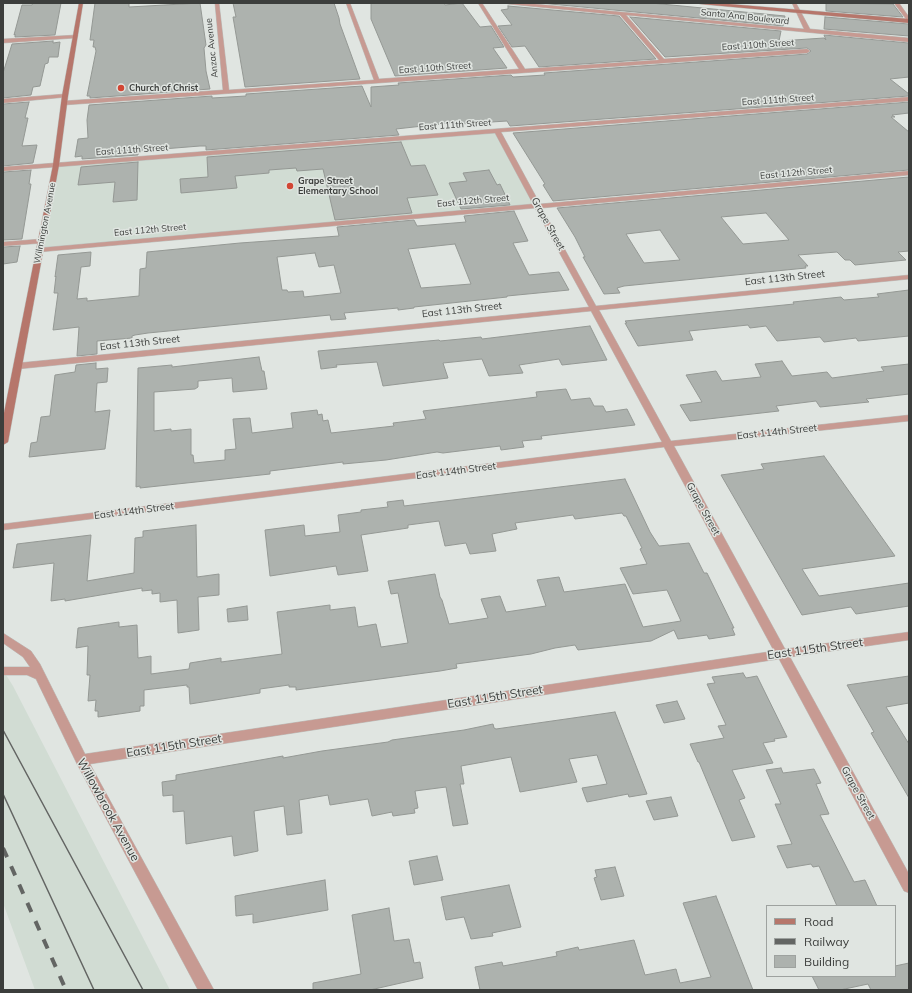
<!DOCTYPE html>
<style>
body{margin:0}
#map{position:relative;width:912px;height:993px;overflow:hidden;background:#e0e5e1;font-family:Mulish,sans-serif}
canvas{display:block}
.frame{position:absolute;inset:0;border:4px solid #3c3e3c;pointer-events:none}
.legend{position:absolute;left:766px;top:905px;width:130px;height:72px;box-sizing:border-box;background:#e0e5e1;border:1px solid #9ea29f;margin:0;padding:5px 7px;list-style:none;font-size:12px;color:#3c3e3c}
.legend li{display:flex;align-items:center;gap:8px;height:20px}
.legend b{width:20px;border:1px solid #9ea29f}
</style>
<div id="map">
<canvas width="912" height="993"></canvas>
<div class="frame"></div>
<ul class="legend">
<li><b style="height:5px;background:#b6766b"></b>Road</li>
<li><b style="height:5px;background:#636563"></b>Railway</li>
<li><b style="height:11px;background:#adb2ae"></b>Building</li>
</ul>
</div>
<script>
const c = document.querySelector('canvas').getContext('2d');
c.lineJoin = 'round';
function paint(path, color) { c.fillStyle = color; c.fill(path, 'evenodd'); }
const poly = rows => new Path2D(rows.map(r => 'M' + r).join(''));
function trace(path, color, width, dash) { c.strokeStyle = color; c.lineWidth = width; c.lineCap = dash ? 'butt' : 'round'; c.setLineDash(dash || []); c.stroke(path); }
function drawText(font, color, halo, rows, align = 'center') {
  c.font = font + ' Mulish,sans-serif'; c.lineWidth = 3; c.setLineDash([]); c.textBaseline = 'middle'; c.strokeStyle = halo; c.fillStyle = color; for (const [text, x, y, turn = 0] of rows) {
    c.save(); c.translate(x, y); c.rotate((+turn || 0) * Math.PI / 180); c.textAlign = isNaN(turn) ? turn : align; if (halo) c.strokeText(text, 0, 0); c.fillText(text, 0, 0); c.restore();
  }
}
paint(poly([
 [497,132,537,205,42,248,58,166],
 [3,670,13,686,170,990,35,990,3,903]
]), '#d1dcd3');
const building = poly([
 [33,3,61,3,55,35,15,37,15,34,14,35,22,5,32,5,33,3],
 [95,3,129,3,129,7,200,3,206,45,204,48,206,71,210,89,90,98,90,96,87,96,96,51,95,47,93,47,94,40,90,40,95,3],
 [233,3,334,3,339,18,340,24,360,79,245,87,233,17,236,17,233,3],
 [371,3,444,3,445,5,462,3,480,27,491,26,504,47,493,48,507,68,395,76,371,19,371,3],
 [540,3,651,3,785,16,783,26,540,3],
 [826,3,893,4,903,17,826,11,826,3],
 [508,6,619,16,656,59,539,67,525,46,512,47,498,26,512,25,501,10,508,9,508,6],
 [630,17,781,31,779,41,824,38,826,40,824,35,909,43,909,77,890,79,909,94,909,96,510,126,507,121,460,124,459,122,396,129,399,135,206,150,206,146,200,146,138,151,138,155,82,159,82,156,75,157,78,139,88,138,87,120,89,105,212,96,212,98,246,96,246,94,362,86,371,107,371,87,399,85,398,83,511,75,513,77,545,75,544,73,807,54,811,51,807,48,665,57,630,17],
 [825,17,909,24,909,36,824,29,825,17],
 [53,41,53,43,60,42,58,57,49,57,48,63,45,64,40,86,33,87,31,95,3,98,3,73,12,44,53,41],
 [29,102,25,118,28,118,22,146,37,145,33,163,3,166,3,104,29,102],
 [909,102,909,113,892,115,895,117,891,117,909,132,909,170,553,201,543,185,545,184,513,133,909,102],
 [401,142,411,166,425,165,438,195,407,198,412,213,335,220,323,169,297,171,296,168,269,170,269,173,235,176,237,188,181,193,180,179,208,177,207,157,401,142],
 [138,162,137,200,113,202,115,182,78,185,81,167,138,162],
 [31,170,29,184,31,184,22,239,3,240,3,172,31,170],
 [489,170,497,185,500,184,510,205,461,209,449,183,467,181,463,173,489,170],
 [909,177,909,251,898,252,906,260,855,265,850,260,845,260,837,252,798,255,808,266,805,266,806,268,624,286,617,288,620,293,604,294,583,257,585,257,575,237,557,208,909,177],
 [766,213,789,240,743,244,721,217,766,213],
 [660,230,680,260,644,263,626,234,660,230],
 [514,211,528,241,513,243,529,275,559,272,569,290,507,296,507,297,414,307,414,308,398,310,398,308,344,313,346,319,331,320,330,315,148,333,135,335,132,336,132,338,97,341,97,354,77,356,79,327,53,330,58,293,54,293,56,276,55,277,58,255,91,252,90,266,81,267,77,299,87,298,87,301,139,296,140,269,146,268,147,252,240,243,339,236,337,227,414,220,417,226,466,222,464,216,514,211],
 [455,244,471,284,421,288,408,249,455,244],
 [315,253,319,267,334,265,341,293,304,297,303,291,288,292,287,290,282,290,277,257,315,253],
 [20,246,17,262,3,264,3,247,20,246],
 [909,290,909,336,858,341,856,338,824,342,820,337,777,341,766,326,750,328,748,325,689,331,693,340,638,346,625,323,627,323,625,321,794,304,793,302,841,297,844,300,879,297,877,294,909,290],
 [590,326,607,360,562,365,559,359,519,365,523,373,489,376,482,359,443,363,448,378,383,386,377,362,336,365,337,367,321,369,318,351,439,340,440,341,481,337,482,339,590,326],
 [259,357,262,371,264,371,267,389,233,392,232,378,198,381,198,387,195,389,154,392,154,431,171,429,171,431,191,429,191,455,193,455,194,463,225,460,225,450,236,449,233,419,250,418,252,433,293,428,291,413,317,410,318,415,322,414,323,421,328,420,331,433,394,426,393,423,426,419,423,411,537,397,536,392,566,389,571,400,590,398,594,406,603,406,606,412,627,409,635,425,541,436,542,439,522,441,524,447,501,450,500,446,443,453,437,452,386,460,343,464,343,462,270,471,270,474,140,488,140,486,136,487,138,368,172,365,172,367,259,357],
 [782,361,792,376,827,372,832,378,884,371,881,367,909,364,909,394,866,399,869,402,820,407,816,401,776,406,779,411,690,421,680,405,702,402,686,375,716,371,722,381,761,377,755,364,782,361],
 [96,363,96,369,108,368,107,382,97,383,95,412,110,410,105,449,29,457,31,443,37,442,41,417,50,416,55,375,75,372,76,365,96,363],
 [824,456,895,556,802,569,819,596,909,583,909,606,856,614,851,607,802,615,721,475,764,469,761,464,824,456],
 [625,479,650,532,659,546,689,543,704,573,707,573,734,628,732,628,735,635,709,639,707,635,678,639,674,630,651,641,578,650,575,645,555,648,531,654,456,664,457,668,440,671,296,690,296,687,289,687,289,685,260,689,260,693,190,704,189,687,187,687,187,685,144,690,144,706,140,706,140,711,98,717,98,711,95,711,96,700,88,701,90,675,87,675,88,646,76,648,78,628,119,622,119,627,137,625,138,658,151,656,151,674,189,669,190,663,221,658,221,662,282,654,277,612,330,605,330,610,355,607,358,627,376,624,381,647,408,643,398,593,391,594,388,581,435,574,440,597,442,600,449,624,488,618,481,599,500,596,506,612,546,606,537,580,559,577,564,592,625,584,643,627,681,621,667,590,633,594,620,568,647,564,640,549,642,548,626,516,624,516,622,513,575,519,573,515,515,523,517,529,492,534,496,551,470,554,466,543,445,546,439,521,408,525,408,528,361,535,368,571,338,575,336,566,270,576,265,530,304,525,305,536,340,532,338,515,361,512,361,510,388,507,387,502,403,500,404,506,625,479],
 [196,525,197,577,219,574,219,595,198,597,199,630,178,633,177,600,160,602,160,593,152,594,152,590,142,591,142,588,65,601,65,599,51,601,54,563,13,568,17,544,91,535,87,581,134,573,135,538,143,537,143,531,196,525],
 [247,606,248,620,228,622,227,609,247,606],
 [743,673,746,678,757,676,787,737,774,739,775,741,763,743,773,763,732,770,745,798,739,800,755,837,732,841,699,762,698,762,690,744,724,738,718,726,726,725,707,684,715,683,712,677,743,673],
 [909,676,909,703,886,707,909,744,909,798,871,733,874,732,847,685,909,676],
 [677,701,685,719,664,723,656,705,677,701],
 [615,712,647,794,629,797,628,794,587,802,582,788,607,784,597,755,569,759,577,782,520,792,511,757,461,766,464,784,460,784,468,824,453,826,446,787,415,791,418,808,414,809,415,813,393,816,392,812,372,816,368,799,330,805,328,795,299,800,302,833,287,835,284,806,254,811,258,851,234,856,232,836,186,844,184,811,173,812,173,795,163,796,162,782,176,780,176,775,283,756,283,758,322,751,388,742,392,740,464,730,493,724,494,728,496,729,615,712],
 [781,768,783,773,814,769,821,783,816,784,829,814,820,815,854,882,865,880,877,906,837,906,819,866,813,867,811,864,787,868,777,846,792,844,775,804,781,804,766,770,781,768],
 [671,797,678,816,654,820,646,801,671,797],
 [437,856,443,880,414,885,409,861,437,856],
 [615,867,624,896,601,900,594,878,597,877,595,870,615,867],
 [325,880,328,910,253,923,253,914,236,916,235,896,325,880],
 [509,885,521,927,492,933,493,936,471,939,464,917,446,920,441,897,509,885],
 [716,896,753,990,480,990,475,967,502,962,503,966,557,956,556,952,578,947,579,950,634,940,645,975,676,969,680,983,711,977,683,903,716,896],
 [389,908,394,941,409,939,414,963,420,962,423,978,370,990,313,990,313,983,361,974,352,915,389,908],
 [909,963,909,990,871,990,868,984,840,990,819,990,812,976,895,976,895,966,909,963]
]);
paint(building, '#adb2ae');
trace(building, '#949894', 1);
const street = poly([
 [215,3,219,3,229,90,374,80,346,3,350,3,379,79,519,69,478,3,482,3,525,69,659,60,620,15,508,4,506,3,524,3,804,29,792,3,796,3,810,29,909,38,909,42,626,15,664,59,807,49,810,51,807,53,64,105,61,103,64,101,223,90,215,3],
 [894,3,899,3,909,17,909,23,894,3],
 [77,35,78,36,75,38,3,43,3,39,77,35],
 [65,94,67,95,67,97,3,103,3,99,65,94],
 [909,97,909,101,501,132,540,204,909,171,909,175,542,208,596,306,909,275,909,279,599,310,671,441,909,415,909,421,674,446,785,649,909,632,909,640,790,657,909,874,909,893,904,891,779,659,90,764,214,990,198,990,77,764,36,679,27,675,3,675,3,667,30,667,23,657,3,643,3,633,31,651,40,664,85,754,774,651,664,447,3,530,3,524,662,442,591,311,18,369,14,366,18,363,589,307,535,208,39,252,35,250,39,248,533,204,495,133,3,171,3,167,909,97],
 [41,239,45,241,44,243,3,246,3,242,41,239]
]);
const secondary = poly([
 [79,3,83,3,68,96,59,165,8,442,3,445,3,418,53,165,62,96,79,3],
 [698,3,717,3,909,19,909,23,700,4,698,3]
]);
trace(street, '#bcc0bd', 1);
trace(secondary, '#bcc0bd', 1);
paint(street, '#c79a92');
paint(secondary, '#b6766b');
trace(poly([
 [3,730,143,990],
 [3,794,94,990]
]), '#636563', 1.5);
trace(poly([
 [3,848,66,990]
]), '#636563', 4, [10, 10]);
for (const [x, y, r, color] of [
 [121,88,4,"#d24634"],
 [290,186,4,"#d24634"]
]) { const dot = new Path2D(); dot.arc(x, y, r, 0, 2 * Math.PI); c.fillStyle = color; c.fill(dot); trace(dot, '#e0e5e1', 1.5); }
drawText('9px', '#3c3e3c', '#e0e5e1', [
 ["Santa Ana Boulevard",745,17,6],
 ["East 110th Street",758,45,-4],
 ["Anzac Avenue",212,48,-96],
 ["East 110th Street",435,68,-4],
 ["East 111th Street",778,100,-4],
 ["East 111th Street",455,125,-4],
 ["East 111th Street",132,150,-4],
 ["East 112th Street",796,173,-5],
 ["East 112th Street",473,201,-5],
 ["Wilmington Avenue",45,223,-79],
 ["East 112th Street",150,230,-5]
]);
drawText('bold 9px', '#3c3e3c', '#e0e5e1', [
 ["Church of Christ",129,88],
 ["Grape Street",298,181],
 ["Elementary School",298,191]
], 'left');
drawText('10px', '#3c3e3c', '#e0e5e1', [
 ["Grape Street",548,224,61],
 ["East 113th Street",785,278,-6],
 ["East 113th Street",462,310,-6],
 ["East 113th Street",140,343,-6],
 ["East 114th Street",777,432,-6],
 ["East 114th Street",456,471,-7],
 ["Grape Street",703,509,61],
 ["East 114th Street",134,511,-7],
 ["Grape Street",858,793,61]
]);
drawText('12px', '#3c3e3c', '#e0e5e1', [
 ["East 115th Street",815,649,-8],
 ["East 115th Street",495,697,-9],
 ["East 115th Street",174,746,-9],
 ["Willowbrook Avenue",108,810,61]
]);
</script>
